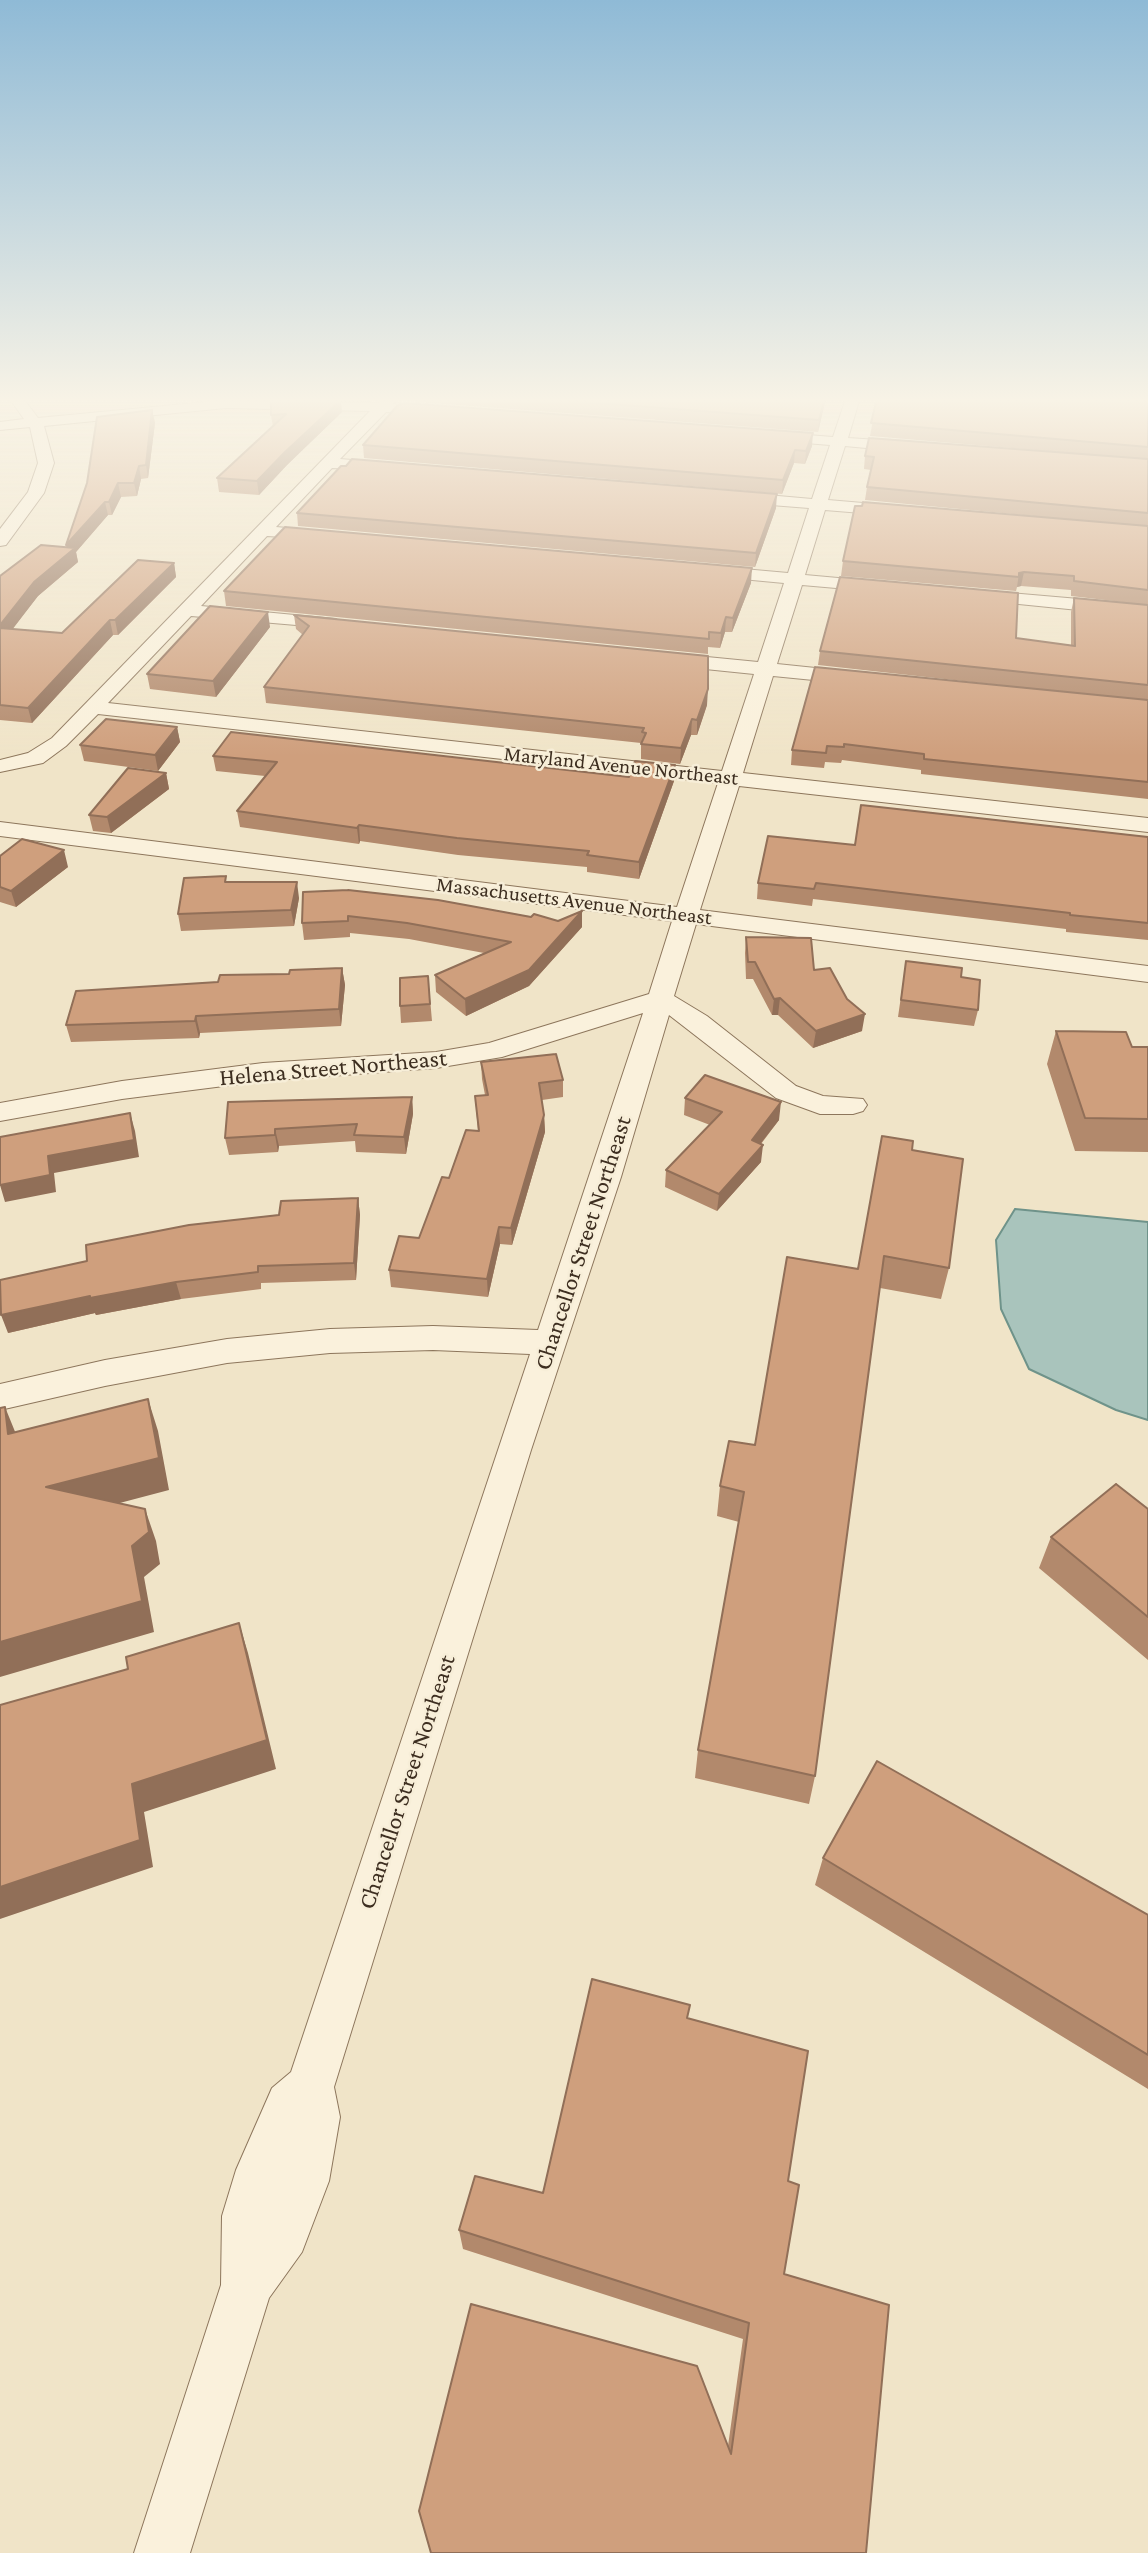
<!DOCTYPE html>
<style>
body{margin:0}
canvas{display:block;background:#f0e4c8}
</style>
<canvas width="1148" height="2553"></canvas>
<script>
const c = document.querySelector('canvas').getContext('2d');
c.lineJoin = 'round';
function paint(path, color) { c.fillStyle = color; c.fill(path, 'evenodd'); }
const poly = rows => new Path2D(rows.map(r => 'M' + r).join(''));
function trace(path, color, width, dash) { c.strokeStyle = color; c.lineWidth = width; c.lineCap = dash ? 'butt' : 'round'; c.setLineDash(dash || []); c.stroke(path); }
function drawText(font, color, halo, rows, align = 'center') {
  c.font = font + ' "Crimson Pro",serif'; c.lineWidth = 5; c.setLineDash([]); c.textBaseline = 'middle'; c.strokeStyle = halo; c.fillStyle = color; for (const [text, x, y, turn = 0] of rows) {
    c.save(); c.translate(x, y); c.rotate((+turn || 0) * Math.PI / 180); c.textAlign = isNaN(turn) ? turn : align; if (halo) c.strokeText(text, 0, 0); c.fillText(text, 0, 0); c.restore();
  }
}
const water = poly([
 [1015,1209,1148,1222,1148,1420,1116,1410,1029,1369,1001,1309,996,1240,1015,1209]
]);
paint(water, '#a9c4bc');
trace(water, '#6f938a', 2);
const minor = poly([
 [9,398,23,398,38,418,226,400,378,403,383,398,398,398,393,404,438,406,445,410,438,414,386,412,340,459,389,463,395,465,395,471,332,468,276,527,321,531,327,532,329,536,327,540,267,536,201,606,336,619,345,625,343,629,191,616,108,703,722,771,754,674,666,665,656,659,666,653,758,662,784,583,710,576,701,571,710,566,788,573,809,508,733,502,725,497,733,492,812,499,830,445,769,440,762,436,769,432,833,437,846,398,860,398,848,438,909,442,917,447,909,452,845,446,828,500,898,506,906,511,898,516,825,510,805,575,882,582,891,587,882,592,802,585,777,664,854,672,864,678,854,684,773,676,743,773,1148,818,1148,832,739,786,700,910,1148,966,1148,982,696,924,674,996,707,1016,796,1086,823,1096,863,1099,867,1105,863,1111,853,1114,820,1114,776,1098,669,1015,621,1177,531,1450,334,2087,340,2117,329,2181,302,2252,269,2298,190,2553,134,2553,221,2285,222,2216,236,2170,272,2088,291,2072,530,1354,433,1350,330,1353,227,1363,105,1386,0,1410,0,1384,105,1360,227,1339,330,1329,433,1326,538,1330,643,1013,502,1057,436,1068,263,1081,122,1099,0,1121,0,1103,122,1081,263,1063,436,1052,489,1043,649,994,672,921,0,836,0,822,677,907,718,783,98,714,66,746,43,763,0,772,0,760,28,753,52,738,370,411,226,408,44,426,54,463,44,493,6,545,0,546,0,529,28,492,38,463,30,427,0,430,0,422,24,419,9,398],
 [975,590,1148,605,1148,617,969,599,966,595,975,590]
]);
trace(minor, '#8d765c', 2);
paint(minor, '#faf1dc');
paint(poly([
 [277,398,356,398,355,399],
 [417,398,826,398,818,432,418,402],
 [877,398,1148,398,1148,400,1134,400,1148,401,1148,605,1071,596,1071,590,1021,586,1017,587,1016,591,841,576,843,561,1034,516,865,500,867,487,871,470,864,469,865,456,1082,454,870,436],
 [152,410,155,423,148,478,141,479,137,496,121,497,112,515,108,515,76,552,78,562,38,596,12,629,62,633,174,563,176,577,118,635,113,635,32,723,0,720,0,576,67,547,66,545],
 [342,412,287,465,259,495,219,492,217,478,273,427,271,415],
 [363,445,812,446,805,464,794,463,782,494,364,458],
 [776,508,755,567,298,526,297,513],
 [751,583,732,632,725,632,720,648,708,647,708,654,226,606,224,591],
 [1074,598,1148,605,1148,799,921,774,921,770,842,760,841,763,825,762,824,768,791,765,792,750,1026,688,818,665,820,651,1016,638,1071,646,1071,612],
 [294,615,707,705,697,735,691,735,680,764,641,759,641,743,266,703,264,687,303,635,296,629],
 [270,627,216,697,150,689,147,674],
 [177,727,180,742,158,771,84,761,80,745],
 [213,756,629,777,675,765,674,781,639,879,587,872,587,867,458,855,360,841,359,844,240,827,237,811,265,776,216,771],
 [166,773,169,789,111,833,93,831,89,815],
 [1148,837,1148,940,1066,932,1066,929,813,899,812,906,757,899,758,883,855,845],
 [0,856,68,867,16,907,0,902],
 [227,882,299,898,294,926,181,931,178,914],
 [303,892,582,927,529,986,466,1016,436,992,435,975,484,953,409,939,350,933,350,937,304,940,302,923],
 [746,937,814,970,862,1031,813,1048,778,1015,772,1015,753,979,746,979,745,953],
 [906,961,961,977,978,1010,974,1026,898,1017],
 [342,968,345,985,341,1026,200,1033,199,1038,71,1042,66,1025,218,982],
 [428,976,432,1021,401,1023,400,1006],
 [1056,1031,1132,1047,1148,1047,1148,1152,1075,1151,1047,1064],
 [481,1062,563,1080,563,1097,542,1100,544,1115,545,1132,512,1245,500,1244,488,1297,391,1287,389,1270,419,1238,449,1178,478,1131,475,1096,485,1095,482,1079],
 [412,1097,413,1114,406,1154,356,1152,355,1141,279,1146,278,1152,229,1155,225,1138],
 [685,1098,779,1120,761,1144,761,1162,717,1211,665,1187,666,1170,710,1125,684,1115],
 [912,1150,949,1268,941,1299,880,1288,815,1776,809,1804,695,1778,698,1750,739,1522,717,1516,720,1486,755,1445,858,1269],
 [358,1198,360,1215,356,1280,261,1283,261,1289,181,1299,96,1315,95,1313,8,1333,87,1261,279,1215],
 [1148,1509,1148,1660,1039,1568,1051,1537],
 [823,1858,1148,1915,1148,2089,815,1885],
 [688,2018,788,2181,784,2274,866,2553,431,2553,728,2446,743,2339,463,2249,459,2230,543,2193]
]), '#b2896c');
paint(poly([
 [825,398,826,398,818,432,819,420],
 [341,400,342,412,287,465,259,495,257,481,285,452],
 [152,410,155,423,148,478,146,465],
 [813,433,812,446,805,464,806,451],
 [795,450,794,463,782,494,783,480],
 [139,466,141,479,137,496,134,483],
 [118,483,121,497,112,515,109,502],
 [777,494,776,508,755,567,756,553],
 [105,502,108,515,76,552,78,562,38,596,2,643,0,636,0,625,34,582,68,553,66,545],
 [174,563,176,577,118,635,115,620],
 [752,568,751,583,732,632,733,618],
 [1024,572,1021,586,1017,587,1019,573],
 [268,612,270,627,216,697,213,681],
 [726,617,725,632,720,648,721,633],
 [110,620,113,635,32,723,28,708],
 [708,689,707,705,697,735,697,720],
 [692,719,691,735,680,764,681,748],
 [177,727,180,742,158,771,155,755],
 [675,765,674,781,639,879,639,862],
 [166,773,169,789,111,833,107,817],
 [359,825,360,841,359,844,357,828],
 [64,850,68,867,16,907,11,891],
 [297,882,299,898,294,926,291,910],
 [582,911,582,927,529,986,466,1016,465,999],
 [342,968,345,985,341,1026,339,1009],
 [780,998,778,1015,772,1015,774,999],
 [865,1014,862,1031,813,1048,816,1031],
 [196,1016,200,1033,199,1038,195,1021],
 [412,1097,413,1114,406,1154,404,1137],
 [781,1102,779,1120,750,1157,752,1140],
 [130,1113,135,1131,139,1157,54,1173,56,1192,5,1202,0,1185,48,1156],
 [544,1115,545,1132,512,1245,511,1228],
 [275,1129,279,1146,278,1152,275,1135],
 [763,1145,761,1162,717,1211,719,1194],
 [358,1198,360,1215,356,1280,354,1263],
 [499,1227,500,1244,488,1297,487,1279],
 [176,1282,181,1299,96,1315,95,1313,8,1333,1,1315,90,1296],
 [148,1399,158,1431,169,1490,59,1519,46,1487],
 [5,1407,18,1439,8,1434],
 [145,1509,156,1541,160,1564,144,1577,154,1632,0,1677,0,1642,132,1546],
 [239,1623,248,1653,276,1769,144,1812,153,1867,0,1919,0,1887,132,1784]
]), '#916f58');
const building = poly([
 [531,398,825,398,819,420,531,398],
 [877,398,1110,398,1148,401,1148,447,871,423,877,398],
 [271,399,341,400,285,452,257,481,217,478,286,414,271,415,271,399],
 [404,403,813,433,806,451,795,450,783,480,363,445,397,406,404,403],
 [152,410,146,465,139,466,134,483,118,483,109,502,105,502,66,545,87,483,97,417,152,410],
 [869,438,1148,459,1148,513,867,487,874,457,865,456,869,438],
 [352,459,777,494,756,553,297,513,341,466,346,466,352,459],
 [863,502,1148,526,1148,590,1074,581,1074,576,1024,572,1019,573,1019,577,843,561,855,506,862,506,863,502],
 [285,527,752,568,733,618,726,617,721,633,709,632,709,639,224,591,285,527],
 [41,545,75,548,34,582,0,625,0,576,41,545],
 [138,560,174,563,115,620,110,620,28,708,0,705,0,628,62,633,138,560],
 [840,577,1018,593,1016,638,1075,646,1074,598,1148,605,1148,685,820,651,840,577],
 [210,606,268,612,213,681,147,674,210,606],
 [294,615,708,656,708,689,697,720,692,719,681,748,641,744,646,733,642,732,644,728,264,687,309,626,294,615],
 [815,667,1148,700,1148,782,924,759,924,754,844,744,844,747,827,746,826,753,792,750,815,667],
 [106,719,177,727,155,755,80,745,106,719],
 [231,732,629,777,635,761,675,765,639,862,587,855,589,851,457,838,359,825,357,828,237,811,277,762,213,756,231,732],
 [128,768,166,773,107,817,89,815,128,768],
 [861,805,1148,837,1148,923,1070,915,1070,913,816,883,814,889,758,883,768,836,855,845,861,805],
 [22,839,64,850,11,891,0,887,0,856,22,839],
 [226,876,225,882,297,882,291,910,178,914,184,878,226,876],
 [348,890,438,900,531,917,534,914,558,921,582,911,529,970,465,999,435,975,511,942,407,923,348,916,348,921,302,923,303,892,348,890],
 [746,937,811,938,814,970,830,968,847,999,865,1014,816,1031,780,998,774,999,755,962,748,962,746,937],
 [906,961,962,968,961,977,980,980,978,1010,901,1000,906,961],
 [342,968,339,1009,196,1016,195,1021,66,1025,76,991,218,982,220,975,289,974,290,970,342,968],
 [428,976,430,1004,400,1006,400,978,428,976],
 [1056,1031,1126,1032,1132,1047,1148,1047,1148,1119,1085,1118,1056,1031],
 [556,1054,563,1080,539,1083,544,1115,511,1228,499,1227,487,1279,389,1270,399,1236,419,1238,442,1177,449,1178,466,1130,479,1131,475,1096,488,1095,481,1062,556,1054],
 [705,1075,781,1102,752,1140,763,1145,719,1194,666,1170,722,1112,685,1098,705,1075],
 [412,1097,404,1137,354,1135,357,1124,275,1129,275,1135,225,1138,228,1102,412,1097],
 [130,1113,134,1140,48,1156,50,1175,0,1185,0,1137,130,1113],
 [882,1136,913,1141,912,1150,963,1159,949,1268,884,1256,815,1776,698,1750,744,1492,720,1486,729,1441,755,1445,787,1257,858,1269,882,1136],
 [358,1198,354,1263,258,1266,258,1272,176,1282,90,1298,90,1296,1,1315,0,1280,87,1261,86,1245,189,1225,279,1215,281,1201,358,1198],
 [148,1399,159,1458,46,1487,145,1509,149,1532,132,1546,142,1601,0,1642,0,1408,5,1407,8,1434,148,1399],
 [1116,1484,1148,1509,1148,1617,1051,1537,1116,1484],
 [239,1623,267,1740,132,1784,140,1840,0,1887,0,1705,128,1669,126,1657,239,1623],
 [877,1761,1148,1915,1148,2055,823,1858,877,1761],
 [592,1979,690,2005,687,2018,808,2051,788,2181,799,2185,784,2274,889,2305,866,2553,431,2553,419,2511,471,2304,697,2366,731,2454,749,2323,459,2230,475,2176,543,2193,592,1979]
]);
paint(building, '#cf9f7d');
trace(building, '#916f58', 2);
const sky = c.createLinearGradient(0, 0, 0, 756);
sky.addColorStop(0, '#8fbad6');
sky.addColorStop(0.53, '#f8f3e6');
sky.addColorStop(1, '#f8f3e600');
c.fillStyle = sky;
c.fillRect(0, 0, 1148, 756);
drawText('21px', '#3d2e20', '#f7eed8', [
 ["Maryland Avenue Northeast",621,766,6],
 ["Massachusetts Avenue Northeast",574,901,7]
]);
drawText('24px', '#3d2e20', '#f7eed8', [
 ["Helena Street Northeast",333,1068,-5],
 ["Chancellor Street Northeast",583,1243,-72],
 ["Chancellor Street Northeast",407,1782,-72]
]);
</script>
